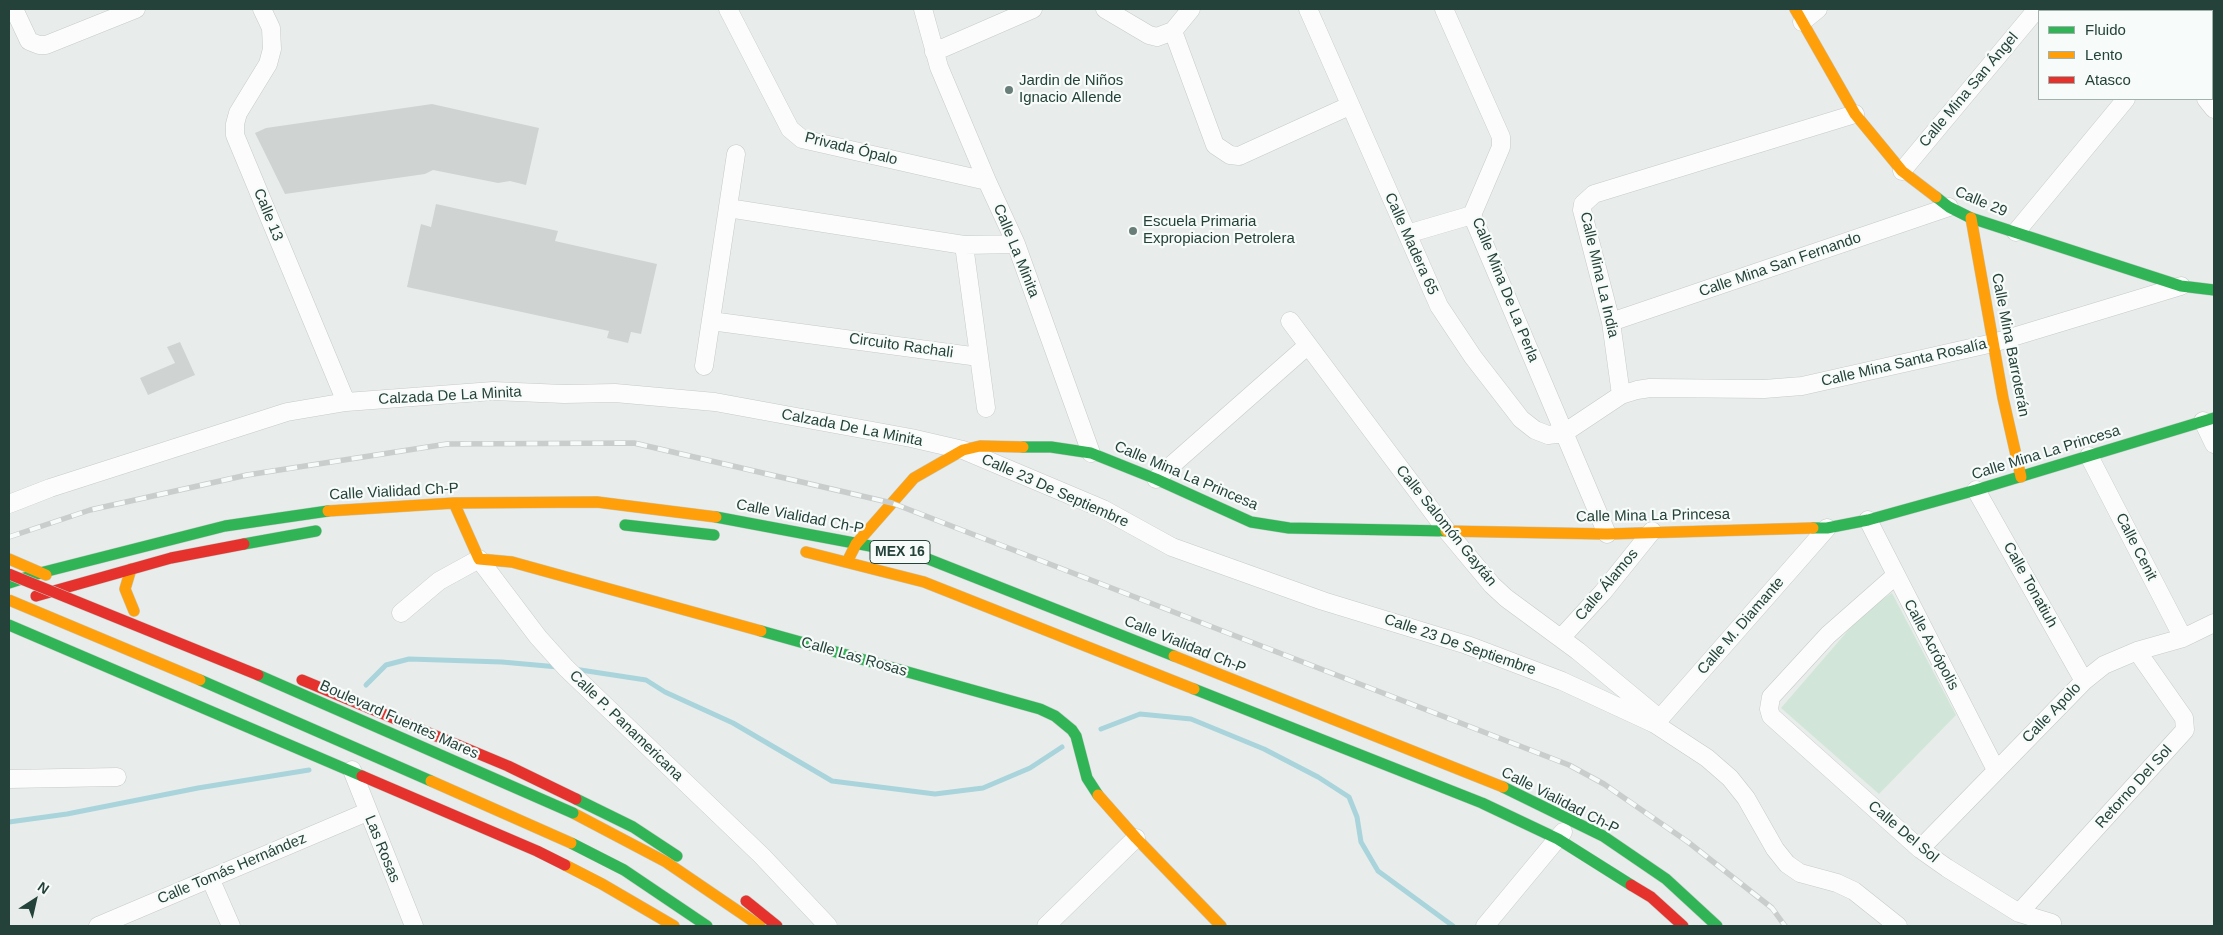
<!DOCTYPE html>
<meta charset="utf-8">
<style>
body{margin:0}
#map{position:relative;width:2223px;height:935px;overflow:hidden;background:#e8edeb;font-family:Helvetica,sans-serif}
canvas{display:block}
.frame{position:absolute;inset:0;border:10px solid #24423a;pointer-events:none}
.legend{position:absolute;left:2038px;top:10px;width:175px;height:90px;box-sizing:border-box;background:#f7fbf9;border:1px solid #a3b1ad;margin:0;padding:6px 9px;list-style:none;font-size:15px;color:#24423a}
.legend li{display:flex;align-items:center;gap:10px;height:25px}
.legend b{width:25px;border:1px solid #a3b1ad}
.north{position:absolute;left:10px;top:875px;width:50px;height:50px;-webkit-text-stroke:4px #f7fbf9;paint-order:stroke;rotate:35deg;font-size:14px;font-weight:700;line-height:20px;text-align:center;color:#24423a}
.north::after{content:'';display:block;margin:auto;width:18px;height:22px;background:#24423a;clip-path:polygon(50% 0,100% 100%,50% 72%,0 100%)}
</style>
<div id="map">
<canvas width="2223" height="935"></canvas>
<div class="frame"></div>
<ul class="legend">
<li><b style="height:6px;background:#30b455"></b>Fluido</li>
<li><b style="height:6px;background:#ff9f0a"></b>Lento</li>
<li><b style="height:6px;background:#e5322d"></b>Atasco</li>
</ul>
<div class="north">N</div>
</div>
<script>
const c = document.querySelector('canvas').getContext('2d');
c.lineJoin = 'round';
function paint(path, color) { c.fillStyle = color; c.fill(path, 'evenodd'); }
const poly = rows => new Path2D(rows.map(r => 'M' + r).join(''));
function trace(path, color, width, dash) { c.strokeStyle = color; c.lineWidth = width; c.lineCap = dash ? 'butt' : 'round'; c.setLineDash(dash || []); c.stroke(path); }
function drawText(font, color, halo, rows, align = 'center') {
  c.font = font + ' Helvetica,sans-serif'; c.lineWidth = 4.5; c.setLineDash([]); c.textBaseline = 'middle'; c.strokeStyle = halo; c.fillStyle = color; for (const [text, x, y, turn = 0] of rows) {
    c.save(); c.translate(x, y); c.rotate((+turn || 0) * Math.PI / 180); c.textAlign = isNaN(turn) ? turn : align; if (halo) c.strokeText(text, 0, 0); c.fillText(text, 0, 0); c.restore();
  }
}
paint(poly([
 [1892,593,1956,715,1879,794,1781,708,1864,612]
]), '#d1e6d8');
trace(poly([
 [574,669,646,680,665,692,733,723,832,781,935,794,983,788,1030,768,1062,747],
 [366,685,386,665,409,659,502,662,558,667],
 [1101,729,1140,714,1191,719,1264,749,1318,777,1349,797,1357,817,1361,842,1378,871,1453,926],
 [9,822,67,814,198,788,309,770]
]), '#a9d4db', 5);
paint(poly([
 [432,104,539,128,526,185,510,181,498,183,433,170,425,174,285,194,255,133,266,128],
 [436,204,558,231,555,241,657,264,641,334,631,332,628,343,607,338,609,331,407,287,421,224,431,227],
 [180,342,195,375,148,395,140,378,175,363,167,347]
]), '#cfd4d2');
const street = poly([
 [14,9,29,41,39,45,46,45,136,9],
 [262,9,271,28,272,49,268,64,238,113,235,124,235,135,346,402],
 [728,9,790,129,802,139,987,181],
 [923,9,939,67,987,181,1016,244,1091,453],
 [1105,9,1149,35,1157,37,1173,31,1215,145,1230,155,1239,156,1349,106],
 [1308,9,1439,306,1473,357,1521,419,1535,430,1548,435,1564,433,1621,395,1637,390,1650,388,1764,389,1802,386,1993,343,2181,286],
 [1444,9,1501,137,1501,147,1472,215,1607,534],
 [2128,9,2130,11],
 [1802,22,1818,9],
 [1173,31,1191,9],
 [934,52,1033,9],
 [2206,99,2214,109],
 [1902,171,2037,9],
 [728,208,964,245,1016,244],
 [2016,232,2126,99],
 [1407,234,1472,215],
 [964,245,986,408],
 [711,321,979,357],
 [1290,321,1447,531,1492,585,1506,598,1578,651,1659,718],
 [1611,322,1949,207],
 [704,366,736,154],
 [1621,395,1611,322,1582,210,1583,204,1594,194,1855,114],
 [2203,421,2214,444],
 [2089,456,2183,638],
 [1156,479,1307,346],
 [1976,490,2084,681],
 [9,504,50,488,287,412,346,402,493,391,564,394,615,393,715,402,911,438,963,450,1103,509,1172,547,1323,601,1467,645,1562,681,1655,724,1707,758,1730,778,1746,798,1775,849,1787,864,1800,873,1837,883,1854,891,1898,926],
 [1868,520,1996,770],
 [1895,576,1828,635,1771,697,1769,709,1771,716,1920,849,1947,868,2019,913,2052,923],
 [401,613,439,581,479,559,538,637,566,668,762,856,828,926],
 [1561,638,1603,592,1652,531],
 [1655,724,1827,528],
 [352,770,414,926],
 [9,779,117,777],
 [1920,849,2084,681,2104,665,2137,651,2183,638,2214,623],
 [210,878,231,926],
 [2019,913,2185,730,2184,718,2137,651],
 [98,926,367,812],
 [1046,926,1136,838],
 [1485,926,1563,832]
]);
const fast = poly([
 [1936,197,1949,207,1971,218,2181,286,2214,290],
 [1023,447,1051,447,1091,453,1156,479,1251,522,1289,528,1446,531],
 [716,517,918,555,1174,656],
 [625,525,714,535],
 [1813,528,1827,528,1868,520,1976,490,2214,418],
 [244,544,316,531],
 [9,583,40,573,225,526,328,511],
 [9,625,362,776],
 [761,631,1040,709,1055,716,1072,730,1076,736,1087,778,1098,795],
 [1194,689,1482,803,1558,839,1631,885],
 [1503,787,1603,836,1666,879,1717,926],
 [576,799,633,827,677,856],
 [571,843,624,870,707,926]
]);
const slow = poly([
 [1795,9,1855,114,1902,171,1936,197],
 [1971,218,2003,398,2021,477],
 [454,503,479,559,512,562,761,631],
 [328,511,454,503,597,502,716,517],
 [1446,531,1607,534,1813,528],
 [806,552,924,582,1194,689],
 [849,558,856,544,914,478,963,450,980,446,1023,447],
 [9,559,46,575],
 [131,569,125,589,134,611],
 [1174,656,1503,787],
 [1098,795,1136,838,1221,926],
 [573,813,666,862,760,926],
 [565,865,602,884,674,926]
]);
const jam = poly([
 [36,596,171,558,244,544],
 [302,680,508,766,576,799],
 [362,776,537,851,565,865],
 [1631,885,1651,897,1683,926],
 [746,901,777,926]
]);
trace(street, '#c5cac8', 19);
trace(fast, '#c3cbc8', 12);
trace(slow, '#c3cbc8', 12);
trace(jam, '#c3cbc8', 12);
trace(street, '#fcfcfc', 18);
trace(fast, '#30b455', 11);
trace(slow, '#ff9f0a', 11);
trace(jam, '#e5322d', 11);
const rail = poly([
 [9,537,90,510,247,475,447,444,634,443,892,503,1569,765,1604,784,1688,842,1772,908,1785,926]
]);
trace(rail, '#c9cdcc', 5.5);
trace(rail, '#f7fbf9', 4, [11]);
const fastBridge = poly([
 [258,675,573,813],
 [200,680,431,781]
]);
const slowBridge = poly([
 [9,600,200,680],
 [431,781,571,843]
]);
const jamBridge = poly([
 [9,574,258,675]
]);
trace(fastBridge, '#c3ccc9', 12, []);
trace(slowBridge, '#c3ccc9', 12, []);
trace(jamBridge, '#c3ccc9', 12, []);
trace(fastBridge, '#30b455', 11);
trace(slowBridge, '#ff9f0a', 11);
trace(jamBridge, '#e5322d', 11);
for (const [x, y, r, color] of [
 [1009,90,5,"#697e78"],
 [1133,231,5,"#697e78"]
]) { const dot = new Path2D(); dot.arc(x, y, r, 0, 2 * Math.PI); c.fillStyle = color; c.fill(dot); trace(dot, '#f7fbf9', 2); }
for (const [x, y, w] of [
 [900,552,60]
]) { const box = new Path2D(); box.roundRect(x - w / 2, y - 11.5, w, 23, 4); c.fillStyle = '#f7fbf9'; c.fill(box); trace(box, '#24423a', 1); }
drawText('bold 14px', '#24423a', null, [
 ["MEX 16",900,552]
]);
drawText('15px', '#24423a', '#f7fbf9', [
 ["Jardin de Niños",1019,81],
 ["Ignacio Allende",1019,98],
 ["Escuela Primaria",1143,222],
 ["Expropiacion Petrolera",1143,239]
], 'left');
drawText('15px', '#24423a', '#f7fbf9', [
 ["Calle Mina San Ángel",1969,90,-50],
 ["Privada Ópalo",851,149,14],
 ["Calle 29",1981,202,23],
 ["Calle 13",268,215,68],
 ["Calle Madera 65",1411,244,66],
 ["Calle La Minita",1016,251,68],
 ["Calle Mina San Fernando",1780,265,-19],
 ["Calle Mina La India",1599,275,77],
 ["Calle Mina De La Perla",1505,290,68],
 ["Calle Mina Barroterán",2010,345,79],
 ["Circuito Rachali",901,346,8],
 ["Calle Mina Santa Rosalía",1904,363,-13],
 ["Calzada De La Minita",450,396,-3],
 ["Calzada De La Minita",852,428,11],
 ["Calle Mina La Princesa",2046,453,-17],
 ["Calle Mina La Princesa",1186,476,23],
 ["Calle 23 De Septiembre",1055,491,24],
 ["Calle Vialidad Ch-P",394,492,-3],
 ["Calle Mina La Princesa",1653,516,-1],
 ["Calle Vialidad Ch-P",800,517,11],
 ["Calle Salomón Gaytán",1446,526,51],
 ["Calle Cenit",2136,547,63],
 ["Calle Álamos",1607,585,-50],
 ["Calle Tonatiuh",2030,585,61],
 ["Calle M. Diamante",1741,626,-49],
 ["Calle Vialidad Ch-P",1185,645,22],
 ["Calle 23 De Septiembre",1460,645,19],
 ["Calle Acrópolis",1931,645,62],
 ["Calle Las Rosas",854,657,16],
 ["Calle Apolo",2052,713,-46],
 ["Boulevard Fuentes Mares",399,720,24],
 ["Calle P. Panamericana",626,726,44],
 ["Retorno Del Sol",2134,787,-48],
 ["Calle Vialidad Ch-P",1560,801,27],
 ["Calle Del Sol",1903,832,40],
 ["Las Rosas",382,849,68],
 ["Calle Tomás Hernández",232,869,-23]
]);
</script>
